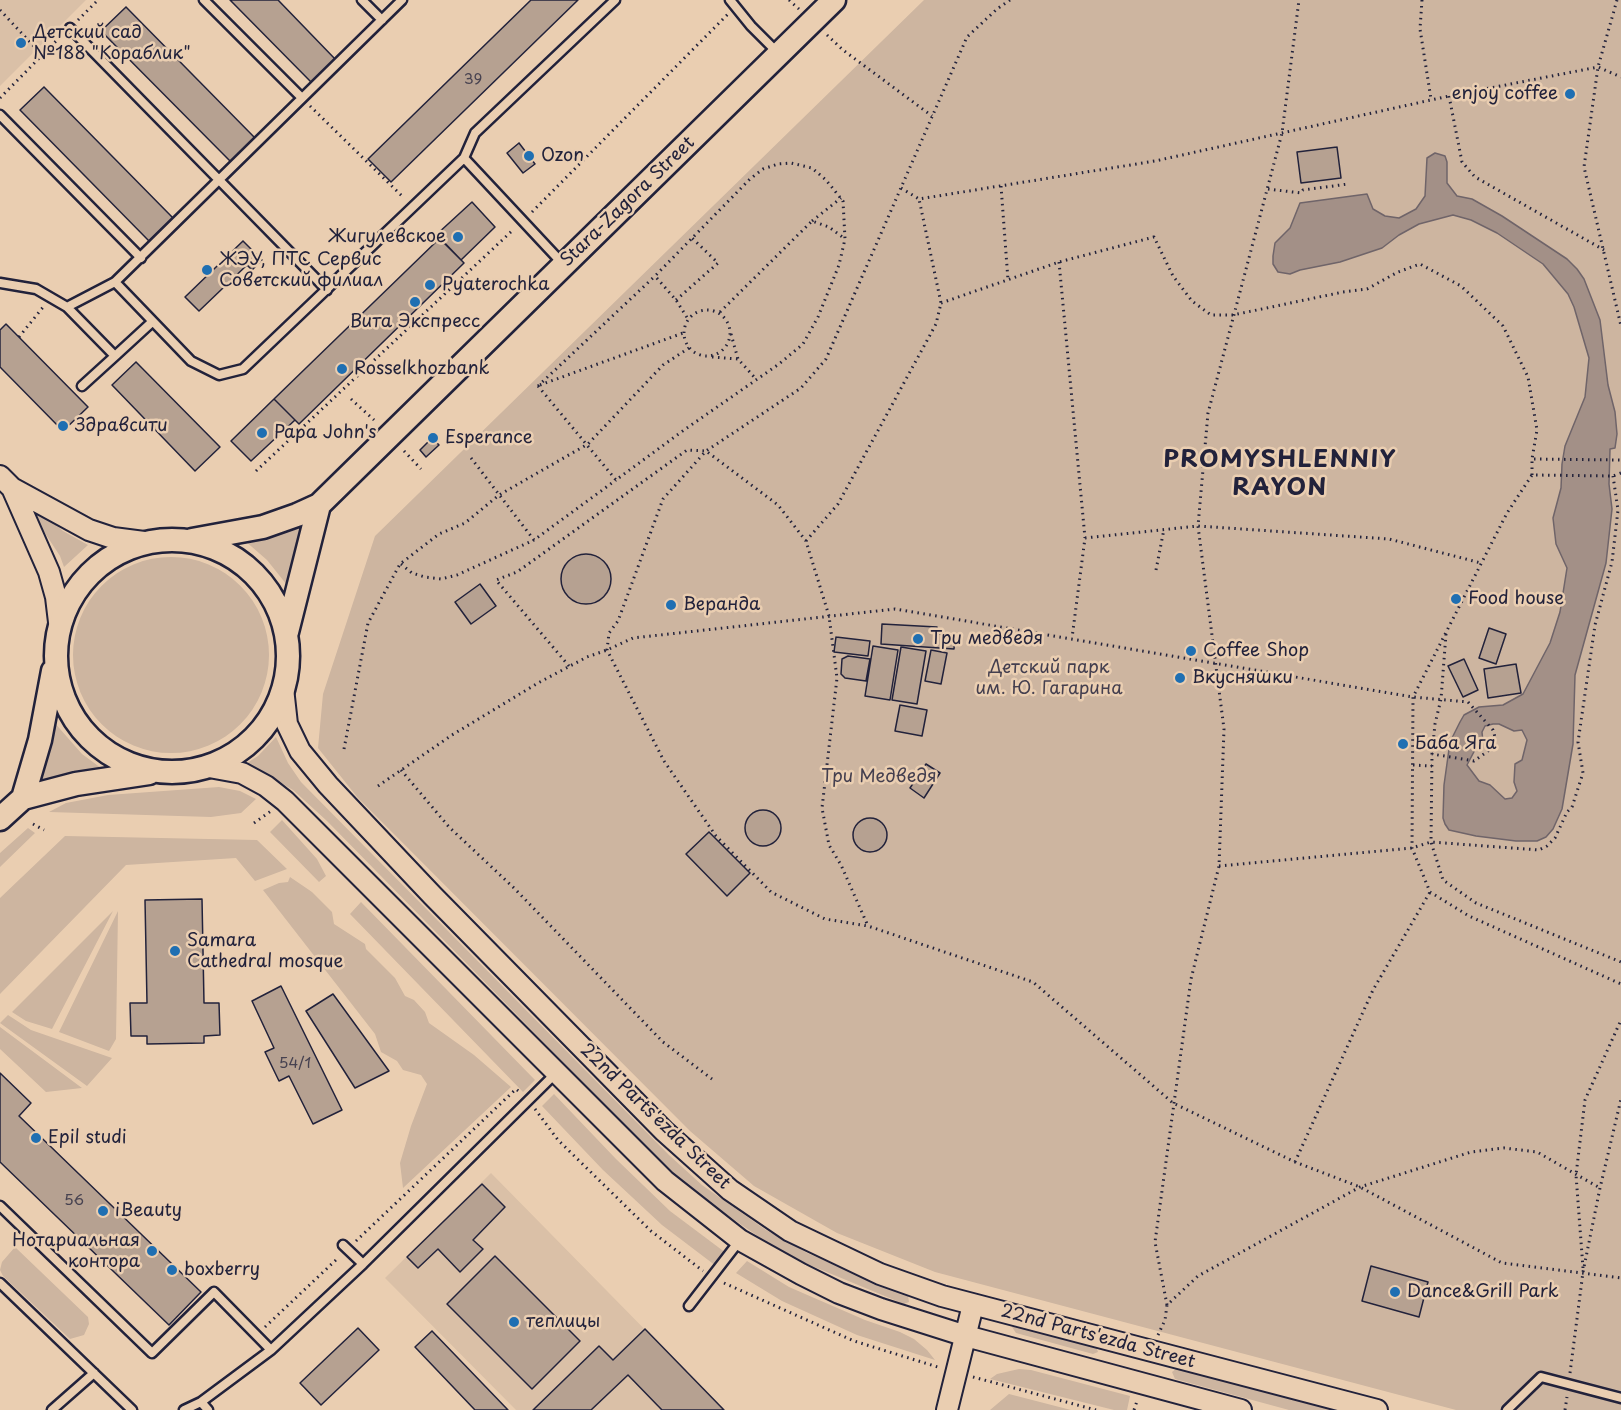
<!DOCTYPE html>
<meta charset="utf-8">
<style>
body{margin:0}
canvas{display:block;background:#eaceb1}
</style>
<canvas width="1621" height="1410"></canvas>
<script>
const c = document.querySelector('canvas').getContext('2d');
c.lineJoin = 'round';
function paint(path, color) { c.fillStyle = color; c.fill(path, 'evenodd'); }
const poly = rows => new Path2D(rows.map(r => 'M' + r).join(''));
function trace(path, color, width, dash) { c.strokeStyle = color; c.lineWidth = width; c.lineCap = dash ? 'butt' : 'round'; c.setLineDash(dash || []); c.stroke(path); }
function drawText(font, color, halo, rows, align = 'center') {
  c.font = font + ' "Playpen Sans",sans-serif'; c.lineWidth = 5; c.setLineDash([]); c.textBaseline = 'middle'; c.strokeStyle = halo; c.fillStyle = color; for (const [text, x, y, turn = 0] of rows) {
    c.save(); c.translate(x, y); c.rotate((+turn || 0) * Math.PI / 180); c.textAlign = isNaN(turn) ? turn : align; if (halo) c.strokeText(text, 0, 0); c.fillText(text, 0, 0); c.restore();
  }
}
paint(poly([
 [0,0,86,0,0,86],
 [491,1173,724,1410,516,1410,385,1278]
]), '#dac0a7');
paint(poly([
 [924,0,1621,0,1621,1410,1456,1410,935,1272,837,1233,754,1186,690,1131,358,798,318,748,323,694,375,536],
 [38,510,63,531,88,545,64,567,60,556,33,515],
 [306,516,297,542,287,585,267,560,244,540],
 '73 655a98 98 0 1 1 196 0a98 98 0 1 1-196 0Z',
 [53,721,82,754,101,768,61,775,33,786],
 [276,737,288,763,301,782,669,1155,702,1185,766,1230,807,1253,908,1296,909,1302,904,1304,805,1263,762,1239,694,1192,662,1163,327,821,293,790,247,763,258,756],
 [219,787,240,791,256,799,241,813,211,817,49,812,66,803,108,795],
 [282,820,317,859,326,876,319,882,270,832],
 [28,828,35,833,0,867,0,853],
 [65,836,257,840,287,869,255,881,236,858,126,865,0,994,0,898],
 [290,877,312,892,332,912,334,924,365,944,366,949,395,978,405,996,414,1000,425,1012,429,1023,474,1055,511,1087,403,1188,400,1163,411,1126,427,1084,421,1075,403,1070,397,1061,381,1052,375,1034,263,890,279,883,288,882],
 [361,902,535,1080,523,1092,350,914],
 [113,911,52,1029,26,1021,12,1012],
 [118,911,116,1039,109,1051,59,1032],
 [8,1015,31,1030,112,1058,87,1086,0,1023],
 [0,1027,82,1088,46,1092,0,1049],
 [554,1094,616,1159,670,1211,726,1253,716,1266,662,1225,603,1170,542,1106],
 [15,1247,88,1317,89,1324,84,1335,70,1339,3,1276,0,1270,2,1262],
 [747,1261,789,1287,865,1320,900,1332,914,1339,927,1350,935,1360,857,1335,782,1301,736,1273],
 [1018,1324,1096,1346,1098,1352,1093,1354,1016,1333,1012,1327],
 [1177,1368,1332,1410,1289,1410,1175,1379,1172,1372],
 [1019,1369,1031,1370,1130,1396,1127,1410,1114,1410,990,1379,997,1374],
 [1009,1394,1071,1410,990,1410]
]), '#cdb5a0');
const water = poly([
 [1435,153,1445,156,1447,162,1447,183,1457,196,1472,199,1502,216,1567,259,1577,269,1584,279,1600,320,1608,385,1615,412,1617,434,1615,448,1610,449,1609,484,1612,509,1606,563,1575,675,1573,744,1562,809,1553,829,1546,837,1537,841,1516,841,1476,836,1449,830,1445,824,1443,818,1444,785,1450,742,1460,722,1464,715,1479,707,1503,705,1523,694,1550,643,1560,612,1567,568,1556,544,1553,518,1561,488,1562,464,1565,446,1585,397,1589,358,1574,307,1568,294,1543,264,1497,233,1471,220,1453,215,1419,224,1399,235,1382,248,1340,262,1300,270,1290,274,1278,272,1273,264,1273,256,1275,243,1290,228,1300,203,1367,194,1373,209,1385,216,1399,218,1416,209,1425,196,1427,158,1435,153],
 [1493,724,1499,724,1514,731,1522,730,1527,740,1522,760,1515,764,1514,782,1517,791,1512,798,1505,799,1490,785,1479,781,1467,765,1477,746,1483,742,1482,732,1485,726,1493,724]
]);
paint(water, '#a39087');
trace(water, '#6f6469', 1.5);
const building = poly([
 [230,0,278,0,336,60,312,83,230,0],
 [531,0,578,0,391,182,368,159,531,0],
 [126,7,255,138,231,162,101,31,126,7],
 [44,87,173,218,149,241,20,110,44,87],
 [519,143,535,164,523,173,507,153,519,143],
 [1337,147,1341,178,1301,183,1297,152,1337,147],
 [472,202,495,227,461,260,436,235,472,202],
 [440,238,464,263,299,424,274,399,440,238],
 [243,241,262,260,252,270,247,265,199,311,185,297,243,241],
 [6,324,88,407,63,431,0,367,0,330,6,324],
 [136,362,220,447,195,471,112,385,136,362],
 [274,399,295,420,251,461,231,441,274,399],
 [432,438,439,445,426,457,420,450,432,438],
 '561 579a25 25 0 1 1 50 0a25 25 0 1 1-50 0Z',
 [480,584,496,606,471,624,455,602,480,584],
 [882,624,937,627,937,634,955,635,954,649,881,644,882,624],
 [1489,628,1506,634,1496,664,1479,658,1489,628],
 [836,637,870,641,868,656,834,652,836,637],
 [873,646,898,650,890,700,865,696,873,646],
 [901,647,926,651,917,704,892,700,901,647],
 [931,650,947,653,941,684,925,681,931,650],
 [848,656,870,659,866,681,845,678,841,674,842,659,848,656],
 [1464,659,1478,690,1463,697,1448,666,1464,659],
 [1516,664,1521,693,1488,698,1484,669,1516,664],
 [900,705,927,710,922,736,895,731,900,705],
 [926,764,940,773,924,798,910,788,926,764],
 '745 828a18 18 0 1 1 36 0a18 18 0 1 1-36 0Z',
 '853 835a17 17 0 1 1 34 0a17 17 0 1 1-34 0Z',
 [709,832,750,873,727,896,686,854,709,832],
 [202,899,204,1003,219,1003,220,1035,204,1036,204,1043,147,1044,147,1036,131,1036,130,1003,147,1003,145,900,202,899],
 [281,986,342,1110,313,1124,289,1076,279,1081,265,1052,274,1048,252,1001,281,986],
 [333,994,389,1071,355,1088,306,1011,333,994],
 [0,1073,31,1103,19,1116,201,1292,169,1325,0,1162,0,1073],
 [482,1184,505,1207,473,1240,483,1249,460,1272,438,1249,418,1268,407,1257,482,1184],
 [495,1256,580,1341,532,1389,447,1304,495,1256],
 [1371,1266,1428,1282,1419,1317,1362,1301,1371,1266],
 [358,1328,379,1350,321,1405,300,1383,358,1328],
 [645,1329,724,1410,662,1410,628,1375,591,1410,533,1410,599,1346,613,1360,645,1329],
 [432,1331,508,1410,475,1410,415,1347,432,1331]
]);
paint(building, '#b6a191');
trace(building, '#22223b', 1.5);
const service = poly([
 [204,0,302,98],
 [362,0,382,20],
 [730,0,751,26,779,54],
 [70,28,327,290],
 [0,115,141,258],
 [464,158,563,264],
 [115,282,191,361,219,375,243,369,464,158,475,133,615,0],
 [0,283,36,289,67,307,115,282,402,0],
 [67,307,115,356,152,322],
 [82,386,115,356],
 [0,1206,152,1353,214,1292,271,1350],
 [343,1245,363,1264],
 [0,1283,132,1410],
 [689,1306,740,1240],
 [201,1402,208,1410],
 [52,1410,94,1373],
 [184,1410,201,1402,271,1350,363,1264,556,1073],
 [1507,1410,1541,1377,1621,1398]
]);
const tertiary = poly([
 [0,476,12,488,89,530,113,538,144,542],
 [12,488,49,572,56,597,59,622],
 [283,688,287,724,300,751,328,785,432,895,664,1131,730,1190,790,1231,880,1274,942,1296,1377,1410],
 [209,767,242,773,266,786,285,801,665,1181,740,1240,801,1274,839,1293,881,1309,966,1336,1241,1410],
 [947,1410,973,1305]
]);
const secondary = poly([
 [192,540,263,527,297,515,319,505,834,0],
 '56 656a116 116 0 1 1 232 0a116 116 0 1 1-232 0Z',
 [287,632,319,505],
 [23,798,40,740,53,671],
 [0,819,23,798,76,784,149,773]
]);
trace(service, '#22223b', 13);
trace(tertiary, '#22223b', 24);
trace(secondary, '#22223b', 27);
trace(poly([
 [789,0,799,9],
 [1010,0,997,9,967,37,826,359,801,388,706,451,663,499,618,621,609,633,607,650,664,761,716,836,771,892,825,919,868,926,1033,982,1173,1103,1295,1162,1360,1187,1502,1263,1621,1278],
 [1422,0,1420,29,1431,99],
 [1617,0,1598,67,1584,167,1621,326],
 [0,10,42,55],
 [78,20,98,0],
 [827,35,843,50,932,116],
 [1449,96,1462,162,1475,177,1604,250],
 [0,98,62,35],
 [310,106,404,198],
 [1001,186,1008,280],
 [901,188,919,199,1155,161,1449,96,1598,67,1621,77],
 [1268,189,1301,193,1303,190,1348,184],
 [532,212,728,14],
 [812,221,841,198],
 [1059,262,1085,538,1072,638],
 [676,300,718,263,692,238],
 [941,303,1059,262,1154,237,1173,276,1192,301,1211,315,1233,315,1343,292,1367,289,1398,272,1420,264,1461,286,1503,326,1528,377,1537,430,1532,459],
 '684 333a23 23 0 1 1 46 0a23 23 0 1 1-46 0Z',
 [720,312,812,221,829,227,845,239],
 [731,334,738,359],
 [19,337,44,306],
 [712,357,738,359,756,379],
 [540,385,683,333],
 [538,386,616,480,684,430,779,364,803,344,818,317,839,265,845,239,843,201,826,180,812,168,791,163,778,164,763,169,750,179,655,276,676,300,688,319],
 [538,386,655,276],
 [351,399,374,420],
 [404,451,421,469],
 [471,458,534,540,616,480],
 [256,471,514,229],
 [1621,473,1613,476,1532,475,1507,513,1413,697,1412,848,1430,892,1469,916,1621,984],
 [1532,475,1532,459,1621,460],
 [1085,538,1198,526,1389,539,1481,563],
 [806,541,838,504,936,324,941,303,919,199],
 [401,564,412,573,425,577,441,579,457,575,534,540],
 [1156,570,1164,529],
 [1446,634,1441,699,1435,724,1432,754,1431,842,1443,880,1476,903,1621,962],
 [569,666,496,580,517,572,687,450,706,451,778,505,806,541,829,616,837,678,822,808,829,845,841,865,868,926],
 [344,749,368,623,400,564,439,534,465,523,499,495,588,444,663,365,689,348],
 [1413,765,1432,766],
 [401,770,449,827,514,888,663,1042,712,1079],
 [378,786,452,735,538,683,587,657,607,650,633,638,895,609,1413,697,1468,702,1493,730,1495,737,1491,749,1474,761,1432,754],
 [254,823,271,811],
 [33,824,44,830],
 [1219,866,1412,848,1431,842,1539,850,1547,846,1555,838,1567,812,1572,807,1583,773,1578,742,1595,625,1612,562,1618,510,1613,476],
 [535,1109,558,1140,651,1231,703,1271],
 [1295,1162,1373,990,1430,892],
 [356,1241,516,1089,521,1093],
 [1583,1268,1576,1175,1585,1100,1621,1020],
 [724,1283,854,1341,941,1368],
 [1167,1305,1155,1242,1191,979,1219,866,1224,729,1198,526,1208,413,1282,133,1299,0],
 [265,1327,338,1258],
 [1158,1335,1165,1320,1167,1305,1198,1276,1360,1187,1471,1152,1504,1148,1537,1152,1600,1188],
 [1570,1373,1583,1272,1600,1188,1621,1099],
 [973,1377,1096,1410],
 [1134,1410,1137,1401],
 [1565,1410,1567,1397]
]), '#22223b', 3, [1.5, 4.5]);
trace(service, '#eaceb1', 8);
trace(tertiary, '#eaceb1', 20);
trace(secondary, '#eaceb1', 22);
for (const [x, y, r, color] of [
 [21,43,6,"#1f6fb2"],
 [1570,94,6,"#1f6fb2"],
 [529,156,6,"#1f6fb2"],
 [458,237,6,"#1f6fb2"],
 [207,270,6,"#1f6fb2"],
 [430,285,6,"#1f6fb2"],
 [415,302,6,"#1f6fb2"],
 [342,369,6,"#1f6fb2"],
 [63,426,6,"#1f6fb2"],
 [262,433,6,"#1f6fb2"],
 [433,438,6,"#1f6fb2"],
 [1456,599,6,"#1f6fb2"],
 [671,605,6,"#1f6fb2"],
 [918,639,6,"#1f6fb2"],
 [1191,651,6,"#1f6fb2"],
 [1180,678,6,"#1f6fb2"],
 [1403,744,6,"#1f6fb2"],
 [175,951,6,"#1f6fb2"],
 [36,1138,6,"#1f6fb2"],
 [103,1211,6,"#1f6fb2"],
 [152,1251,6,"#1f6fb2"],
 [172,1270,6,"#1f6fb2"],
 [1395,1292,6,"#1f6fb2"],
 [514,1322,6,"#1f6fb2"]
]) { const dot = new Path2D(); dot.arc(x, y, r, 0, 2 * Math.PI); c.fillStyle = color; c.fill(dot); trace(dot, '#eaceb1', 2); }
drawText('15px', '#474250', null, [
 ["39",473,80],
 ["54/1",295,1064],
 ["56",74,1201]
]);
drawText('18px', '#22223b', '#eaceb1', [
 ["Детский сад",33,33],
 ["№188 \"Кораблик\"",33,54],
 ["enjoy coffee",1558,94,"right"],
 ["Ozon",541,156],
 ["Жигулевское",446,237,"right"],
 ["ЖЭУ, ПТС Сервис",219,260],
 ["Советский филиал",219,281],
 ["Pyaterochka",442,285],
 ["Вита Экспресс",415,322,"center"],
 ["Rosselkhozbank",354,369],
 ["Здравсити",75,426],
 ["Papa John's",274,433],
 ["Esperance",445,438],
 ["Food house",1468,599],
 ["Веранда",683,605],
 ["Три медведя",930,639],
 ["Coffee Shop",1203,651],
 ["Вкусняшки",1192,678],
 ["Баба Яга",1415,744],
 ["Samara",187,941],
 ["Cathedral mosque",187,962],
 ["Epil studi",48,1138],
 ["iBeauty",115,1211],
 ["Нотариальная",140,1241,"right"],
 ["контора",140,1262,"right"],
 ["boxberry",184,1270],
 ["Dance&Grill Park",1407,1292],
 ["теплицы",526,1322]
], 'left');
drawText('18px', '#22223b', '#eaceb1', [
 ["Stara-Zagora Street",628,202,-44],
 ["22nd Parts'ezda Street",655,1117,44],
 ["22nd Parts'ezda Street",1098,1337,15]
]);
drawText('18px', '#443f4f', '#eaceb1', [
 ["Детский парк",1049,668],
 ["им. Ю. Гагарина",1049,689],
 ["Три Медведя",879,777]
]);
c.letterSpacing = '1.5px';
drawText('bold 24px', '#22223b', '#eaceb1', [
 ["PROMYSHLENNIY",1280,460],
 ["RAYON",1280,488]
]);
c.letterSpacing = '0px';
</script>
